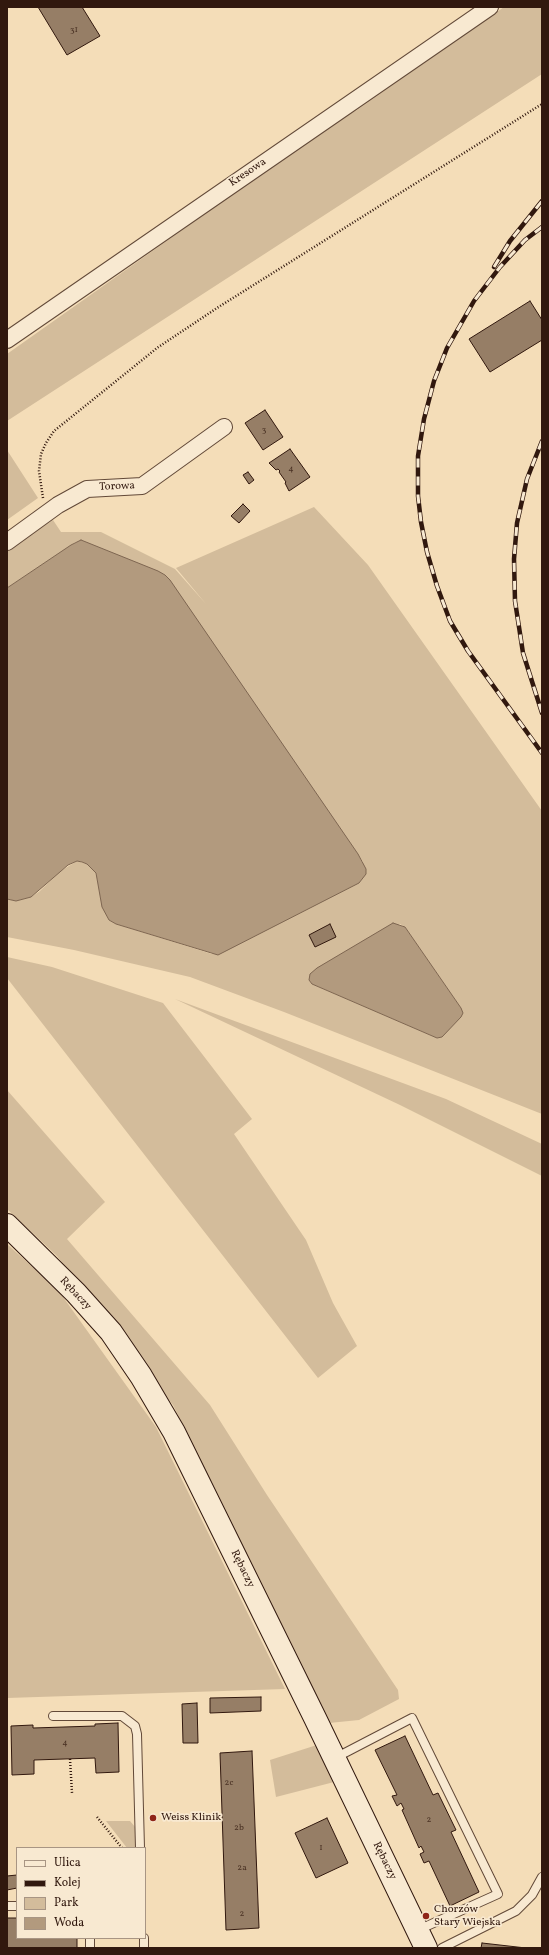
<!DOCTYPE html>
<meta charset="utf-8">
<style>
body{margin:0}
#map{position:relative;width:549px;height:1955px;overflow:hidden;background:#f4ddb8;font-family:Vollkorn,serif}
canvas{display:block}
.frame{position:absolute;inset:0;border:8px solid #31180e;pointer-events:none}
.legend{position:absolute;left:16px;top:1847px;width:130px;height:92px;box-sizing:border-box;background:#f8e9d1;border:1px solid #a89583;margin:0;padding:5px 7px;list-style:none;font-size:12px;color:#31180e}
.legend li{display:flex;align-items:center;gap:8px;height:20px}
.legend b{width:20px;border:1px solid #a89583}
</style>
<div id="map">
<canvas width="549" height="1955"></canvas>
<div class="frame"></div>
<ul class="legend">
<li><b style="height:5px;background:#f8e9d1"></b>Ulica</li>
<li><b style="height:5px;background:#31180e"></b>Kolej</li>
<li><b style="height:11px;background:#d3bc9b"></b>Park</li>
<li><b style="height:11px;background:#b29a7e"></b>Woda</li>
</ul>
</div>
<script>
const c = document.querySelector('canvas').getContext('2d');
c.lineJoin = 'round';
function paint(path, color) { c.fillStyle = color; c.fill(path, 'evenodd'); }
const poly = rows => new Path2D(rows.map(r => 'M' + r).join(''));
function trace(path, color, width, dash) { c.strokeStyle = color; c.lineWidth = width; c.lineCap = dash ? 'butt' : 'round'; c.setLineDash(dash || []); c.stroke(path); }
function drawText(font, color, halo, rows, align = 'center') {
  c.font = font + ' Vollkorn,serif'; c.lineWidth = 3.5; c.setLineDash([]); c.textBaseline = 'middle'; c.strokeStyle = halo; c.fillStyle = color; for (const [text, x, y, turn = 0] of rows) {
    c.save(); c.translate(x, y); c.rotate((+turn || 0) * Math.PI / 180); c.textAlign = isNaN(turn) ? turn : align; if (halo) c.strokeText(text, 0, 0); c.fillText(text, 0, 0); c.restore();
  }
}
paint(poly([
 [504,7,542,7,542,74,7,421,7,354,332,124,357,110],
 [7,450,38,498,7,520],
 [314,507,368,565,542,811,542,1114,284,1012,190,977,74,950,7,937,7,899,16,901,31,897,40,891,59,872,77,861,87,864,96,873,109,920,116,924,212,954,363,862,165,575,76,542,7,588,7,550,53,520,61,532,101,532,175,569,206,604,176,568],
 [400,924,405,927,412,937,461,1008,442,1037,437,1038,312,984,309,980],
 [7,957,52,967,163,1003,252,1119,234,1134,306,1240,333,1303,357,1346,318,1378,7,978],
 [175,999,446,1099,542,1144,542,1176,400,1105],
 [7,1090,105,1202,67,1239,210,1405,267,1495,398,1690,399,1699,359,1720,329,1723,173,1405,57,1256,7,1209],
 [7,1244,58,1290,156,1427,285,1689,7,1698],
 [320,1744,338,1781,276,1797,270,1760],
 [106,1821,130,1821,136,1828,136,1848,127,1848]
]), '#d3bc9b');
const water = poly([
 [81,540,158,571,165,575,170,580,358,854,366,869,366,874,359,883,218,955,116,924,109,920,102,907,96,873,87,864,82,862,77,861,68,865,31,897,16,901,7,899,7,588,71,545,81,540],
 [393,923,405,927,461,1008,463,1013,461,1017,442,1037,437,1038,312,984,309,980,310,974,317,968,393,923]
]);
paint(water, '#b29a7e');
trace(water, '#7e6651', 1);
const building = poly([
 [38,7,82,7,100,36,67,55,38,7],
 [530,301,542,320,542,340,490,372,469,339,530,301],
 [265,410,283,437,263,450,245,423,265,410],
 [290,449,310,477,289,491,285,483,286,482,279,472,280,471,278,469,276,470,269,463,290,449],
 [248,472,254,480,249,484,243,475,248,472],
 [243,504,250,511,239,523,231,516,243,504],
 [330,924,336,937,315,947,309,935,330,924],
 [261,1697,261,1711,210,1713,210,1698,261,1697],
 [197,1703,198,1743,183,1743,182,1704,197,1703],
 [118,1723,119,1772,96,1773,95,1758,34,1760,34,1774,12,1775,11,1726,33,1725,33,1728,95,1726,95,1724,118,1723],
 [405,1736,433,1795,438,1793,456,1830,451,1832,479,1892,450,1906,429,1861,424,1863,420,1854,424,1852,421,1846,419,1848,402,1810,404,1809,401,1803,397,1806,392,1796,397,1795,375,1750,405,1736],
 [252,1751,259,1928,226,1930,220,1753,252,1751],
 [327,1818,348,1863,316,1878,295,1833,327,1818],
 [17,1875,17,1888,7,1890,7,1876,17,1875],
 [7,1918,17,1918,17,1938,77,1938,77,1948,7,1948,7,1918],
 [482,1943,526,1948,481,1948,482,1943]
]);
paint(building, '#967e66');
trace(building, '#31180e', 1);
const lane = poly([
 [53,1716,122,1716,135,1726,137,1734,140,1848],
 [335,1758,412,1718,498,1894,418,1930],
 [7,1906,17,1906],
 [90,1938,90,1948],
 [144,1938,144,1948],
 [442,1948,516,1911,532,1895,542,1877]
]);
const street = poly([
 [7,340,490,7],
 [7,542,58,505,87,489,142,486,224,427]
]);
const secondary = poly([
 [7,1225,76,1293,111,1332,141,1376,174,1432,315,1718,426,1948]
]);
trace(lane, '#624938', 10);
trace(street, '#624938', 18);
trace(secondary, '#31180e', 24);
trace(poly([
 [43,498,39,471,41,454,46,443,54,431,131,369,157,348,217,308,542,104],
 [70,1759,72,1793],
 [97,1817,122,1848]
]), '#31180e', 2.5, [1, 2]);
trace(lane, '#f8e9d1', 8);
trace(street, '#f8e9d1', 16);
trace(secondary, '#f8e9d1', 22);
const rail = poly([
 [542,227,525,240,500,267,474,301,447,348,434,381,424,419,418,456,418,496,421,522,427,552,437,586,450,621,468,651,542,753],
 [494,267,510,241,542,201],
 [542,441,527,479,517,523,514,559,515,601,523,653,542,713]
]);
trace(rail, '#31180e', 4.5);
trace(rail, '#f8e9d1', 3, [9]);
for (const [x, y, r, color] of [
 [153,1818,4,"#8f2418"],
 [426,1916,4,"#8f2418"]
]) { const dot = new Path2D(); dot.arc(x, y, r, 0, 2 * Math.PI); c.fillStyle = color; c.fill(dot); trace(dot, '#f8e9d1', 1.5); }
drawText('9px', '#4a3224', null, [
 ["31",74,30],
 ["3",264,430],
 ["4",291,469],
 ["4",65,1743],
 ["2c",229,1783],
 ["2",429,1820],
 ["2b",239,1828],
 ["1",321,1848],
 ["2a",242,1868],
 ["2",242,1914]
]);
drawText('11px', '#31180e', '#f8e9d1', [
 ["Kresowa",248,173,-34],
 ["Torowa",117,487,-2],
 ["Rębaczy",75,1294,47],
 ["Rębaczy",242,1569,64],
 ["Rębaczy",384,1861,64]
]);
drawText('11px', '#31180e', '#f8e9d1', [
 ["Weiss Klinik",161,1818],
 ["Chorzów",434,1910],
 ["Stary Wiejska",434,1923]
], 'left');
</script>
